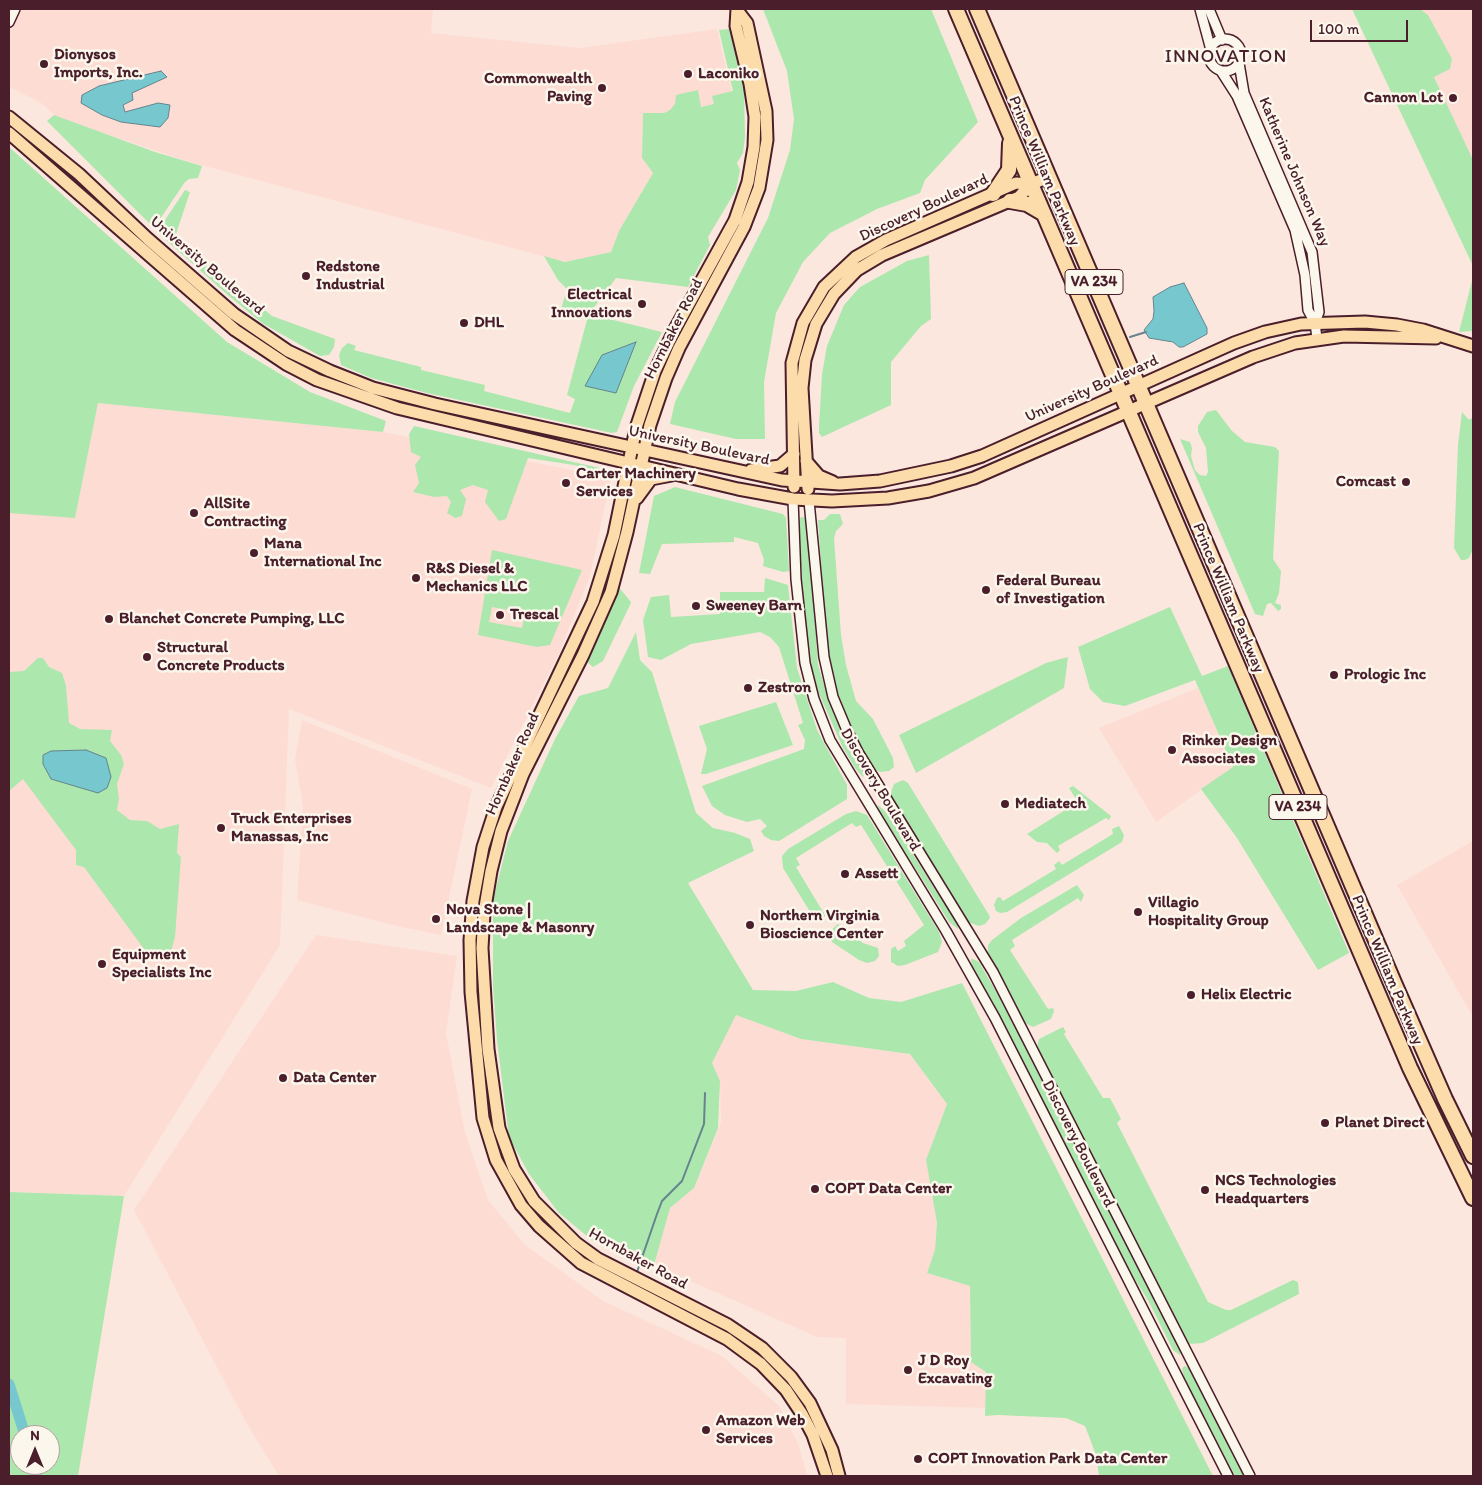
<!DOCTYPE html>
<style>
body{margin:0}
#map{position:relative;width:1482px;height:1485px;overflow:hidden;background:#fce7de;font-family:Itim,sans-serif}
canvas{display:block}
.frame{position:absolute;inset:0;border:10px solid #4a1f2b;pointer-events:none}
.north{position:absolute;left:10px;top:1425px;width:50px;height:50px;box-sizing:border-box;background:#fbf7ec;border:1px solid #b4a19f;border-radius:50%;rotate:0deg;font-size:14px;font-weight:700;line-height:20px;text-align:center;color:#4a1f2b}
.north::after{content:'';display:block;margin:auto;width:18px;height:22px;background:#4a1f2b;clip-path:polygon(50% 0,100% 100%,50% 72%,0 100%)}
.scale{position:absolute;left:1310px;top:20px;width:98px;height:22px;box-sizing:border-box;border:2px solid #4a1f2b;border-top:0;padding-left:6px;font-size:15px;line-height:18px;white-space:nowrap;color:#4a1f2b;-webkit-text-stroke:4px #fbf7ec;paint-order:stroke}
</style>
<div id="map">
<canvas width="1482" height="1485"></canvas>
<div class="frame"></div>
<div class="north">N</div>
<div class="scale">100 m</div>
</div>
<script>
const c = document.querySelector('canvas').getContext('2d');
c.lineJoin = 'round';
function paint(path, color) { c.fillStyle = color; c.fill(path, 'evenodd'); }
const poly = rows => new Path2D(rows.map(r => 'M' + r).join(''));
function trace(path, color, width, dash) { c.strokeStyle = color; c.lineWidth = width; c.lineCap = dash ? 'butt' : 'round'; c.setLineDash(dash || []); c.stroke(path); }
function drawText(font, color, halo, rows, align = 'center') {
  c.font = font + ' Itim,sans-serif'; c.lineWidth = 5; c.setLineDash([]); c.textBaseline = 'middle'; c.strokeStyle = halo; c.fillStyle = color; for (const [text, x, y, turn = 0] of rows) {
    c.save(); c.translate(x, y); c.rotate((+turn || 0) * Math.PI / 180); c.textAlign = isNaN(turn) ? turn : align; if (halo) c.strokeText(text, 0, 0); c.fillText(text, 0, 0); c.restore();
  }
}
paint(poly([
 [9,9,433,9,431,33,580,48,717,29,736,109,642,127,642,158,653,173,619,231,611,252,565,262,190,162,58,118,41,103,9,87],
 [1420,9,1473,9,1473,161,1434,77,1449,69,1428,15],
 [98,403,383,432,611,478,590,576,559,653,491,788,289,709,280,945,124,1196,9,1192,9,512,75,517],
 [1198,688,1233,767,1156,822,1099,728],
 [302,720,472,789,441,935,397,926,297,900,303,806,295,759],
 [1473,841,1473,1017,1397,885],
 [316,935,457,956,446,1033,465,1133,488,1200,525,1245,603,1301,722,1356,779,1406,799,1446,807,1476,279,1476,247,1424,134,1210],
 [736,1015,801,1039,910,1054,947,1104,926,1160,937,1223,935,1251,927,1273,970,1286,971,1362,986,1372,985,1408,846,1404,846,1338,817,1337,654,1265,670,1208,694,1188,721,1122,720,1081,712,1063]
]), '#fddcd4');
paint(poly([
 [763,9,931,9,978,122,925,180,920,193,877,209,830,233,803,262,776,313,764,382,765,439,736,439,670,424,675,402,768,218,790,150,794,119,787,71],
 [1352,9,1420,9,1428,15,1452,59,1450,69,1434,77,1473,160,1473,266],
 [729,29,744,91,745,137,743,153,737,163,740,170,736,190,708,237,710,245,688,287,616,278,589,314,662,332,634,386,617,432,612,433,427,393,371,378,341,365,339,355,342,348,348,343,356,346,354,350,421,367,421,370,485,385,484,391,570,413,575,399,567,395,588,316,561,309,567,289,558,280,544,256,565,262,611,252,619,231,653,173,642,158,643,113,664,113,670,110,675,104,676,95,698,90,701,107,714,104,712,96,733,91,719,30],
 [54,115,155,152,202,166,198,178,189,179,185,182,154,228,47,121],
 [9,147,227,342,310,392,386,421,383,432,98,403,75,518,9,513],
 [185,190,190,192,175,237,272,316,335,339,334,347,329,355,320,356,262,323,229,296,157,232],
 [929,255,931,319,921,326,891,362,891,405,822,437,819,433,819,427,822,374,827,346,844,305,860,287,907,261],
 [1473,277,1473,331,1459,332],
 [1216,410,1232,431,1245,442,1275,447,1279,451,1273,559,1281,571,1279,593,1275,603,1281,605,1281,609,1278,611,1271,603,1267,604,1263,616,1255,614,1180,439,1190,442,1192,448,1191,456,1195,470,1200,475,1206,476,1208,472,1206,448,1198,432,1198,426,1207,412],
 [1462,412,1469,420,1473,417,1473,549,1469,558,1465,560,1461,560,1454,548,1458,445],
 [414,426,604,469,612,473,612,477,605,473,574,465,528,458,506,519,499,521,485,502,488,490,473,485,460,490,466,499,462,516,455,518,447,513,451,502,447,496,434,497,413,492,419,483,415,465,421,457,411,452,409,434],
 [675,487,783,514,786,518,789,571,783,572,763,566,764,560,758,543,734,537,734,542,662,544,650,574,639,573,654,496],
 [830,514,840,514,843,524,836,531,834,538,841,635,846,665,856,701,873,719,893,758,894,767,889,771,880,772,871,767,845,715,834,684,827,653,818,520,824,520],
 [801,517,806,518,808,521,818,665,825,688,847,743,865,775,863,777,855,768,842,746,818,691,812,667,804,609,798,521],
 [492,550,582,570,550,645,537,647,478,635],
 [492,607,525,613,522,628,489,622],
 [765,578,788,585,797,668,817,730,847,785,847,799,779,841,771,840,764,836,761,831,767,826,760,819,747,822,725,815,712,806,702,786,804,749,805,740,798,725,803,723,779,647,770,637,760,632,691,644,661,660,648,657,643,620,651,597,669,595,671,617,720,614,720,592,764,592],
 [617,585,631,602,630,605,603,661,593,667,586,661],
 [1170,607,1202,676,1228,666,1349,953,1318,970,1237,838,1201,789,1233,767,1195,680,1125,706,1103,702,1090,689,1078,647],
 [636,632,640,660,652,672,696,813,713,828,735,833,750,839,754,851,688,883,753,990,796,991,833,982,869,998,901,1002,962,983,1213,1476,1099,1476,1096,1455,1085,1426,1066,1418,998,1415,985,1416,986,1372,971,1362,970,1286,927,1273,935,1250,937,1223,926,1160,947,1104,910,1054,801,1039,736,1015,712,1063,720,1081,718,1128,694,1188,670,1208,654,1265,593,1241,559,1213,529,1174,509,1137,497,1040,493,986,493,900,508,841,555,739,579,696,608,688],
 [1068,657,1064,688,916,773,899,735,1046,663],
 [38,658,43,658,49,667,62,673,66,686,69,723,80,729,112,730,110,741,121,755,124,764,117,784,119,799,117,810,130,820,147,821,160,829,179,824,177,853,181,857,175,937,171,952,163,960,147,953,84,867,76,865,76,850,23,779,9,791,9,672,24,671],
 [776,702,793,745,706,774,701,774,707,749,699,726],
 [903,780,908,783,989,915,990,918,985,924,979,926,968,922,890,795,894,784],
 [1073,786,1111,816,1109,820,1106,818,1058,846,1060,850,1057,853,1047,843,1037,842,1027,834,1078,802,1069,788],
 [878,805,887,813,936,891,952,912,957,919,958,929,949,922,916,869,885,825,878,814],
 [856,811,867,815,939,932,942,942,938,952,905,965,898,966,891,962,891,949,895,946,898,951,906,946,904,941,924,925,861,825,856,827,852,823,796,858,800,865,796,867,823,912,827,912,827,916,817,918,812,915,783,868,782,856,788,849,846,814],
 [1119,826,1124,835,1122,842,1007,912,1000,913,996,911,994,905,997,898,1000,897,1003,901,1056,869,1054,865,1059,861,1062,865,1113,834,1112,829],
 [1077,885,1084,895,1081,902,1078,898,1012,940,1015,946,1010,950,1048,1009,1053,1008,1054,1011,1051,1019,1033,1027,1025,1023,986,952,988,952,988,945,992,940,1021,918],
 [838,924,863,943,878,948,879,956,875,961,867,963,859,960,832,942,829,932],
 [971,958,979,962,1026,1044,1181,1348,1180,1355,1173,1350,1149,1302,1124,1262,1022,1060,972,967],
 [1063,1027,1066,1032,1064,1034,1103,1098,1110,1098,1121,1119,1117,1123,1208,1302,1226,1310,1231,1310,1293,1280,1298,1282,1299,1294,1203,1343,1189,1344,1037,1047,1039,1039],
 [9,1192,124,1196,78,1476,9,1476],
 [20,1435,50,1435,50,1465,20,1465],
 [1185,1366,1191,1369,1246,1476,1235,1476,1184,1378,1182,1368]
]), '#ace7ad');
const water = poly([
 [161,71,167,77,132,93,133,100,123,105,125,112,158,103,170,105,168,118,160,127,121,122,102,115,81,103,82,95,99,86,161,71],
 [1184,283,1207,328,1207,334,1183,347,1179,347,1173,342,1149,338,1144,330,1153,319,1154,311,1153,297,1170,287,1184,283],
 [636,342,616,393,585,386,602,355,636,342],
 [86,750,106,758,111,777,107,788,98,793,51,779,43,764,43,755,51,751,86,750]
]);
paint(water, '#77c8ce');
trace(water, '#65848d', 1);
trace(poly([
 [1130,337,1146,332],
 [637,1272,657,1214,662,1201,682,1181,704,1124,705,1093]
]), '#65848d', 2);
trace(poly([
 [9,1384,25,1435],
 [33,1465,36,1476]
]), '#77c8ce', 11);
const minor = poly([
 [1200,9,1211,50],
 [1209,9,1222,40],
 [9,22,15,9],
 '1209 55a16 16 0 1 1 32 0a16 16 0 1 1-32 0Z',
 [1239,63,1244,93,1312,252,1319,312,1315,323],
 [1221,71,1237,96,1295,230,1305,275,1308,310,1315,323,1317,338],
 [793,499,796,579,805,663,814,699,830,740,946,931,995,1018,1228,1476],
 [809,501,824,657,833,697,846,728,858,752,993,972,1250,1476]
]);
const major = poly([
 [737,9,736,26,750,84,755,117,754,147,748,182,735,220,675,329,655,371,636,428,614,535,593,602,496,807,483,847,473,901,470,940,471,992,483,1118,496,1160,521,1205,539,1226,581,1263,727,1339,761,1364,786,1390,802,1414,813,1435,827,1476],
 [737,10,747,23,766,111,767,140,759,188,744,227,679,348,666,378,650,425,627,532,611,592,583,655,523,774,501,831,491,871,484,913,482,948,488,1049,499,1128,514,1169,534,1201,576,1243,598,1259,728,1325,762,1348,791,1377,810,1403,832,1450,839,1476],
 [9,117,79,174,148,239,234,314,288,351,330,371,373,388,435,404,782,480,840,484,880,481,951,466,982,456,1234,343,1265,332,1301,324,1365,322,1397,325,1423,330,1473,346],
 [9,133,235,330,286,364,317,380,397,408,738,489,793,499,832,501,888,498,929,491,974,478,1253,357,1295,343,1344,336,1436,338],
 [806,461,819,476,833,482],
 [751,470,780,466,794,454],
 [794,487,792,363,803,323,824,287,856,257,886,240,1016,183,1031,184],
 [808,489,802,388,805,360,816,324,834,294,857,270,882,255,1019,197,1031,184,1049,177],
 [637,498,651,479,672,475]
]);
const highway = poly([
 [956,9,1410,1068,1473,1198],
 [977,9,1395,985,1445,1099,1473,1156],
 [993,194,1009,170,1010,143],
 [1010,201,1027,204,1044,214]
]);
trace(minor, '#4a1f2b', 12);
trace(major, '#4a1f2b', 15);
trace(highway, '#4a1f2b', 18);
trace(minor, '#fbf7ec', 9);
trace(major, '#fddcac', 11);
trace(highway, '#fddcac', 14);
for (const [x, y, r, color] of [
 [44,64,5,"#4a1f2b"],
 [688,74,5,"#4a1f2b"],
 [602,88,5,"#4a1f2b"],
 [1453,98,5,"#4a1f2b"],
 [306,276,5,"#4a1f2b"],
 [642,304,5,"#4a1f2b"],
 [464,323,5,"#4a1f2b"],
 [1406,482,5,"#4a1f2b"],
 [566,483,5,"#4a1f2b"],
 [194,513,5,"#4a1f2b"],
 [254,553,5,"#4a1f2b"],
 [416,578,5,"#4a1f2b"],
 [986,590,5,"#4a1f2b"],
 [696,606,5,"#4a1f2b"],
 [500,615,5,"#4a1f2b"],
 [109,619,5,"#4a1f2b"],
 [147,657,5,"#4a1f2b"],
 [1334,675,5,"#4a1f2b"],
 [748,688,5,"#4a1f2b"],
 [1172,750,5,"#4a1f2b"],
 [1005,804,5,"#4a1f2b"],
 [221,828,5,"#4a1f2b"],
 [845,874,5,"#4a1f2b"],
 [1138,912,5,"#4a1f2b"],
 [436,919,5,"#4a1f2b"],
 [750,925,5,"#4a1f2b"],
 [102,964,5,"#4a1f2b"],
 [1191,995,5,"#4a1f2b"],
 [283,1078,5,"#4a1f2b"],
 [1325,1123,5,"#4a1f2b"],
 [815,1189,5,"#4a1f2b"],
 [1205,1190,5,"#4a1f2b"],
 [908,1370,5,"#4a1f2b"],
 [706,1430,5,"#4a1f2b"],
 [918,1459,5,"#4a1f2b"]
]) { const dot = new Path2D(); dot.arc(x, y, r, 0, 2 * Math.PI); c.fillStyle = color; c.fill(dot); trace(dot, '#fbf7ec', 2); }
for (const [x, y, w] of [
 [1094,282,58],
 [1298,807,58]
]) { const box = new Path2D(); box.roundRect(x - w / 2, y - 12.5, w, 25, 4); c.fillStyle = '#fbf7ec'; c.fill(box); trace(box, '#4a1f2b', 1); }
drawText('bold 15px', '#4a1f2b', null, [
 ["VA 234",1094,282],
 ["VA 234",1298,807]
]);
drawText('bold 16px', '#4a1f2b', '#fbf7ec', [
 ["Dionysos",54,55],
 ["Imports, Inc.",54,73],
 ["Laconiko",698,74],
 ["Commonwealth",592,79,"right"],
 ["Paving",592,97,"right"],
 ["Cannon Lot",1443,98,"right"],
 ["Redstone",316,267],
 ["Industrial",316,285],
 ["Electrical",632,295,"right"],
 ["Innovations",632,313,"right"],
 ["DHL",474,323],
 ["Carter Machinery",576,474],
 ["Services",576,492],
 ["Comcast",1396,482,"right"],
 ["AllSite",204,504],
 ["Contracting",204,522],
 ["Mana",264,544],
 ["International Inc",264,562],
 ["R&S Diesel &",426,569],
 ["Mechanics LLC",426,587],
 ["Federal Bureau",996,581],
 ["of Investigation",996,599],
 ["Sweeney Barn",706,606],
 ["Trescal",510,615],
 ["Blanchet Concrete Pumping, LLC",119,619],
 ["Structural",157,648],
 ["Concrete Products",157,666],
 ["Prologic Inc",1344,675],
 ["Zestron",758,688],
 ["Rinker Design",1182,741],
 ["Associates",1182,759],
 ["Mediatech",1015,804],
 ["Truck Enterprises",231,819],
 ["Manassas, Inc",231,837],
 ["Assett",855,874],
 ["Villagio",1148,903],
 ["Hospitality Group",1148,921],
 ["Nova Stone |",446,910],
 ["Landscape & Masonry",446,928],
 ["Northern Virginia",760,916],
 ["Bioscience Center",760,934],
 ["Equipment",112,955],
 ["Specialists Inc",112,973],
 ["Helix Electric",1201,995],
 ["Data Center",293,1078],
 ["Planet Direct",1335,1123],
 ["NCS Technologies",1215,1181],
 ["Headquarters",1215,1199],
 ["COPT Data Center",825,1189],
 ["J D Roy",918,1361],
 ["Excavating",918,1379],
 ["Amazon Web",716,1421],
 ["Services",716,1439],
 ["COPT Innovation Park Data Center",928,1459]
], 'left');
drawText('16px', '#4a1f2b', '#fbf7ec', [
 ["Prince William Parkway",1044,171,67],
 ["Katherine Johnson Way",1294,172,67],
 ["Discovery Boulevard",924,208,-25],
 ["University Boulevard",207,266,40],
 ["Hornbaker Road",674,329,-63],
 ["University Boulevard",1092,389,-24],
 ["University Boulevard",699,446,12],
 ["Prince William Parkway",1228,598,67],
 ["Hornbaker Road",513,764,-66],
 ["Discovery Boulevard",880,790,59],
 ["Prince William Parkway",1387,970,67],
 ["Discovery Boulevard",1078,1144,63],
 ["Hornbaker Road",638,1259,29]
]);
c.letterSpacing = '1px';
drawText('19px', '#4a1f2b', '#fbf7ec', [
 ["INNOVATION",1226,57]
]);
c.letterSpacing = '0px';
</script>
